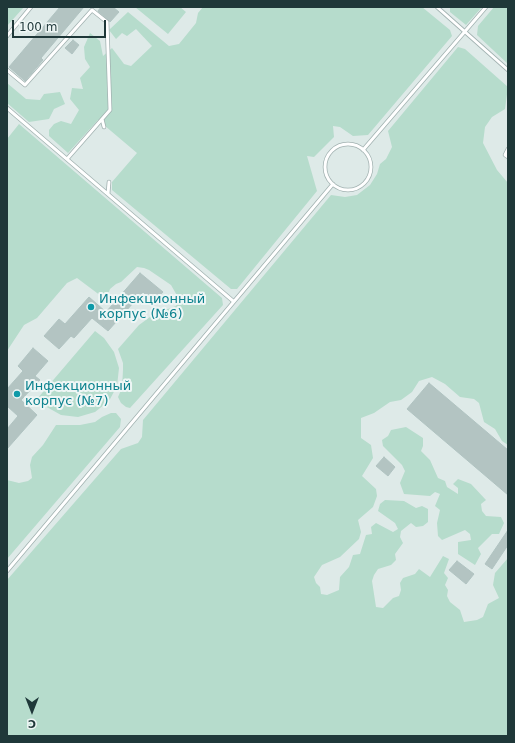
<!DOCTYPE html>
<meta charset="utf-8">
<style>
body{margin:0}
#map{position:relative;width:515px;height:743px;overflow:hidden;background:#deeae8;font-family:"DejaVu Sans",sans-serif}
canvas{display:block}
.frame{position:absolute;inset:0;border:8px solid #1f3839;pointer-events:none}
.north{position:absolute;left:12px;top:691px;width:40px;height:40px;-webkit-text-stroke:3px #eef6f5;paint-order:stroke;rotate:180deg;font-size:11px;font-weight:700;line-height:16px;text-align:center;color:#1f3839}
.north::after{content:'';display:block;margin:auto;width:14px;height:18px;background:#1f3839;clip-path:polygon(50% 0,100% 100%,50% 72%,0 100%)}
.scale{position:absolute;left:12px;top:20px;width:94px;height:18px;box-sizing:border-box;border:2px solid #1f3839;border-top:0;padding-left:5px;font-size:12px;line-height:14px;white-space:nowrap;color:#1f3839;-webkit-text-stroke:3px #eef6f5;paint-order:stroke}
</style>
<div id="map">
<canvas width="515" height="743"></canvas>
<div class="frame"></div>
<div class="north">С</div>
<div class="scale">100 m</div>
</div>
<script>
const c = document.querySelector('canvas').getContext('2d');
c.lineJoin = 'round';
function paint(path, color) { c.fillStyle = color; c.fill(path, 'evenodd'); }
const poly = rows => new Path2D(rows.map(r => 'M' + r).join(''));
function trace(path, color, width, dash) { c.strokeStyle = color; c.lineWidth = width; c.lineCap = dash ? 'butt' : 'round'; c.setLineDash(dash || []); c.stroke(path); }
function drawText(font, color, halo, rows, align = 'center') {
  c.font = font + ' "DejaVu Sans",sans-serif'; c.lineWidth = 4; c.setLineDash([]); c.textBaseline = 'middle'; c.strokeStyle = halo; c.fillStyle = color; for (const [text, x, y, turn = 0] of rows) {
    c.save(); c.translate(x, y); c.rotate((+turn || 0) * Math.PI / 180); c.textAlign = isNaN(turn) ? turn : align; if (halo) c.strokeText(text, 0, 0); c.fillText(text, 0, 0); c.restore();
  }
}
paint(poly([
 [7,7,24,7,7,26],
 [135,7,180,7,186,12,168,34],
 [203,7,422,7,450,30,452,36,368,135,353,136,340,127,333,126,334,137,314,157,307,156,317,191,237,289,231,289,112,190,112,182,137,153,98,120,68,153,49,136,49,130,54,124,61,121,71,124,79,110,70,99,72,88,83,89,80,78,90,67,85,59,84,47,90,33,100,41,103,56,112,48,124,64,131,66,152,46,136,29,127,36,122,33,116,39,109,30,128,12,169,46,179,44,196,23,198,13],
 [450,7,482,7,466,25,450,12],
 [494,7,508,7,508,64,477,35,478,26],
 [458,47,465,49,508,87,505,109,492,117,485,127,483,143,497,170,508,183,508,445,502,441,495,429,484,422,479,403,474,399,460,397,445,384,432,377,419,381,412,392,401,400,390,402,374,413,361,418,361,438,371,445,373,458,362,476,376,489,377,496,373,507,358,520,361,532,359,539,340,557,322,565,314,577,316,583,320,587,321,594,327,595,339,590,340,577,349,567,353,555,360,554,366,535,372,534,371,527,376,523,393,532,398,529,395,523,378,511,380,504,385,500,404,501,416,508,422,506,428,509,428,522,423,526,416,527,411,523,401,531,400,537,403,543,395,554,396,560,391,565,378,569,374,575,372,581,376,607,383,608,393,598,399,596,401,590,400,583,403,578,415,574,419,569,430,577,443,556,449,559,444,573,448,578,445,585,448,590,447,596,450,602,460,610,464,622,477,620,483,617,488,604,499,598,493,585,495,573,508,558,508,736,7,736,7,580,121,449,138,443,142,437,143,420,331,195,345,197,357,195,370,185,377,174,380,164,386,159,392,147,388,131],
 [7,83,26,99,40,100,44,94,60,92,65,104,54,109,49,119,29,122,7,103],
 [19,124,222,298,223,305,130,408,126,407,121,403,118,397,122,388,123,370,123,363,118,349,139,325,150,317,154,312,168,309,176,306,179,299,171,285,149,270,144,268,137,267,121,282,116,284,110,289,108,295,101,296,77,278,67,283,37,318,24,325,7,351,7,139],
 [95,331,104,338,114,352,119,368,117,386,109,401,95,412,78,417,61,415,45,406,37,399],
 [111,413,116,413,121,419,120,427,7,559,7,480,19,483,28,481,32,478,30,465,32,457,43,445,56,425,80,425,95,422,102,417],
 [406,427,423,438,423,446,421,451,430,460,438,478,445,481,447,487,458,494,458,488,453,484,458,479,471,484,486,500,481,504,482,511,486,516,501,517,504,523,499,534,492,534,478,548,481,554,475,565,458,554,458,542,471,540,470,534,465,530,442,540,438,536,437,523,440,510,435,506,440,494,435,492,430,496,404,494,400,483,405,471,402,465,383,446,382,440,388,436,391,430]
]), '#b6dccc');
const building = poly([
 [60,7,84,7,41,58,43,60,25,81,9,67,60,7],
 [101,7,113,7,119,12,110,22,98,11,101,7],
 [73,40,79,45,72,54,65,48,73,40],
 [140,273,163,292,154,302,143,292,108,331,92,318,74,338,71,336,59,349,44,336,59,319,65,324,89,297,106,312,140,273],
 [33,348,48,361,35,376,40,380,21,400,37,415,7,449,7,429,18,416,7,406,7,389,23,371,18,366,33,348],
 [429,383,508,450,508,495,407,409,429,383],
 [384,457,395,467,388,476,376,466,384,457],
 [508,530,508,545,492,569,485,564,508,530],
 [457,561,474,574,466,584,449,570,457,561]
]);
paint(building, '#b3c4c2');
trace(building, '#b0c3c1', 1);
const lane = poly([
 [437,7,508,70],
 [7,36,31,7],
 [7,70,25,85,92,10,107,22,110,110,67,159],
 [7,108,233,301],
 [102,119,104,127],
 '325 167a23 23 0 1 1 46 0a23 23 0 1 1-46 0Z',
 [508,149,505,155,508,157],
 [363,150,486,7],
 [108,194,109,182],
 [7,571,333,184]
]);
trace(lane, '#a1b1b0', 4.5);
trace(lane, '#fff', 3);
for (const [x, y, r, color] of [
 [91,307,4,"#0f9aa8"],
 [17,394,4,"#0f9aa8"]
]) { const dot = new Path2D(); dot.arc(x, y, r, 0, 2 * Math.PI); c.fillStyle = color; c.fill(dot); trace(dot, '#eef6f5', 1.5); }
drawText('13px', '#0d838f', '#eef6f5', [
 ["Инфекционный",99,300],
 ["корпус (№6)",99,315],
 ["Инфекционный",25,387],
 ["корпус (№7)",25,402]
], 'left');
</script>
